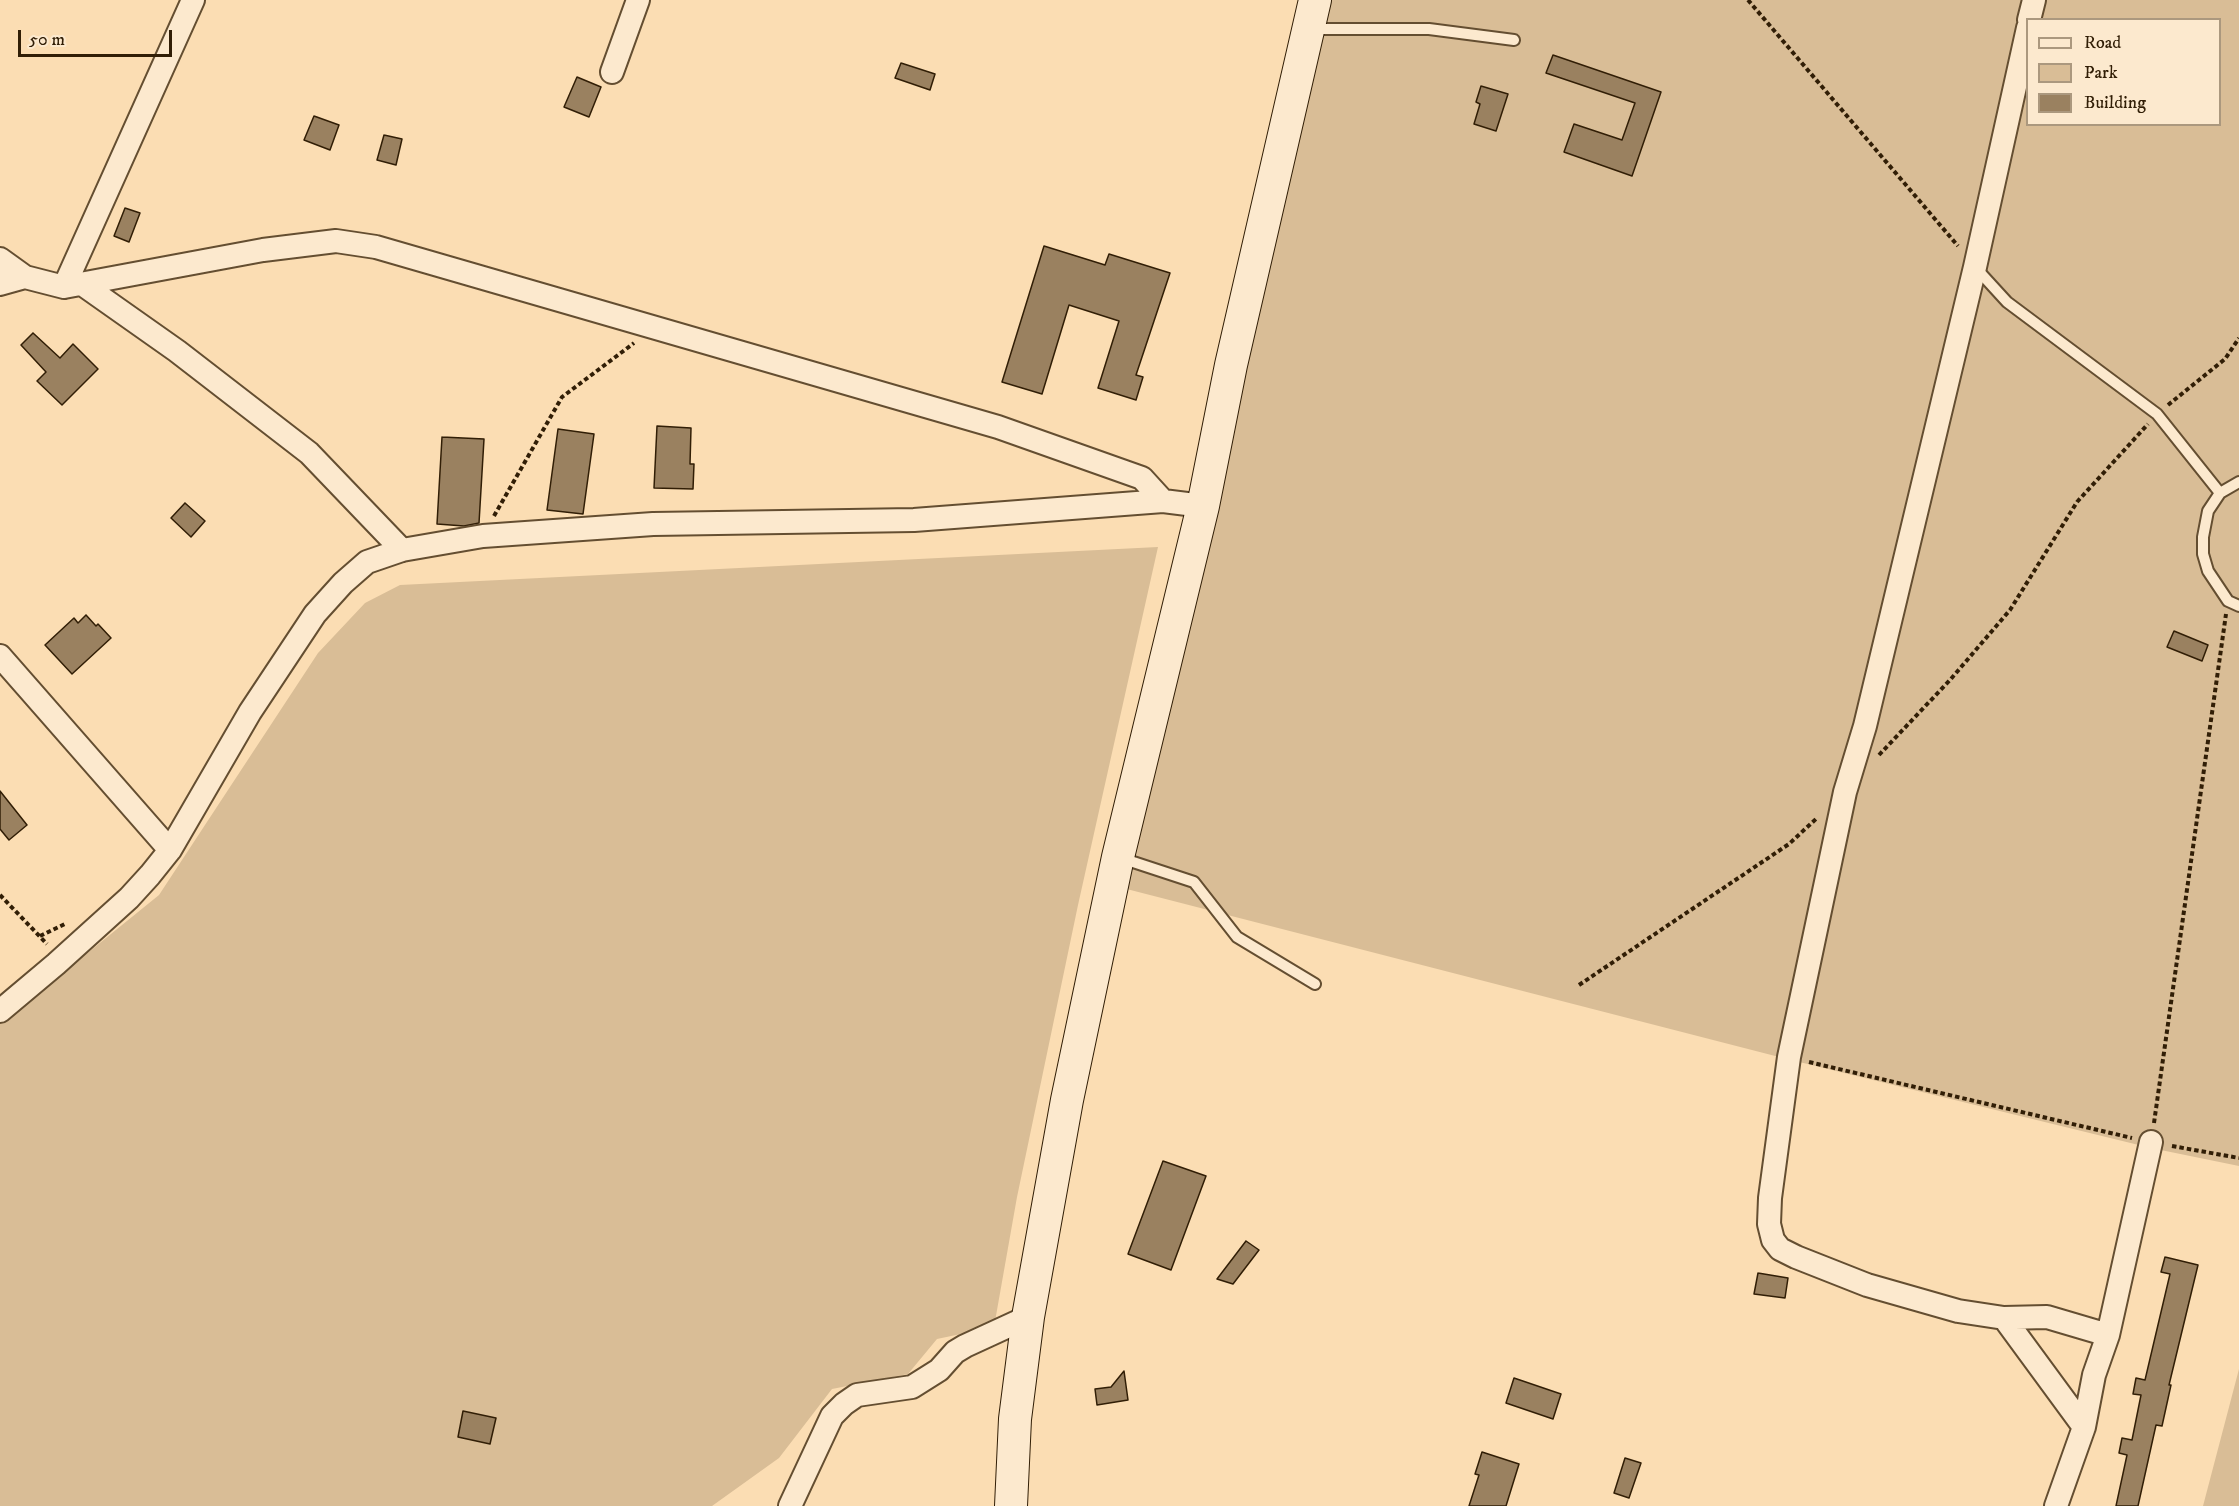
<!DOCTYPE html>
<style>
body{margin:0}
#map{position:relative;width:2239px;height:1506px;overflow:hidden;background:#fbddb3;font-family:"IM FELL DW Pica",serif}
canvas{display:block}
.legend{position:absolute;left:2026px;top:18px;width:195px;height:108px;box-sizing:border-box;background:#fce9ce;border:2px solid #ab987e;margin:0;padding:8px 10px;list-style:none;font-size:18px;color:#311e06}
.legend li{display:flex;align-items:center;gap:12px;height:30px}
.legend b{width:30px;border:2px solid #ab987e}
.scale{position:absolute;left:18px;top:30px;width:154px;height:27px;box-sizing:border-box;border:3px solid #311e06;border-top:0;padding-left:8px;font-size:18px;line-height:21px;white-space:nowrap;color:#311e06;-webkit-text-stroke:4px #fce9ce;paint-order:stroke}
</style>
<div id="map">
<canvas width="2239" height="1506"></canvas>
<ul class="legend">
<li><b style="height:8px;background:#fce9ce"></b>Road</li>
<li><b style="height:16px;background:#d9bd96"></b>Park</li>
<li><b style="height:16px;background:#9a8160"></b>Building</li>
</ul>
<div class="scale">50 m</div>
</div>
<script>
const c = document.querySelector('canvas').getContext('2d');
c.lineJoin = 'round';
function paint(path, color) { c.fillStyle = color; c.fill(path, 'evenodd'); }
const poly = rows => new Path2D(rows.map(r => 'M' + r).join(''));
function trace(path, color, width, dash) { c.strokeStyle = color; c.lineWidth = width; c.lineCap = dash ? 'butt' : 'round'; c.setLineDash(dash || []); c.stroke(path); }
paint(poly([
 [1318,0,2239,0,2239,1166,2151,1148,1783,1058,1115,886],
 [2028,20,2220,20,2220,124,2028,124],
 [1158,547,1078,905,1017,1197,994,1327,937,1339,908,1374,832,1389,779,1458,712,1506,0,1506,0,1024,159,895,318,653,365,603,400,585],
 [2239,1369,2239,1506,2203,1506]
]), '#d9bd96');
const building = poly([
 [1553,55,1661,92,1632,176,1564,152,1574,124,1622,140,1635,103,1546,73,1553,55],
 [901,63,935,74,930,90,895,78,901,63],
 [577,77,601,87,589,117,564,107,577,77],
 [1481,86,1508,94,1496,131,1474,124,1480,104,1476,102,1481,86],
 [314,116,339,125,330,150,304,140,314,116],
 [384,135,402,139,396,165,377,160,384,135],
 [125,208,140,213,129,242,114,236,125,208],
 [1044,246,1105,265,1109,254,1170,273,1136,375,1143,377,1136,400,1098,388,1119,321,1069,305,1042,394,1002,382,1044,246],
 [33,333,60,358,73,344,98,369,62,405,37,381,46,372,21,345,33,333],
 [657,426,691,428,690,464,694,464,693,489,654,488,657,426],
 [558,429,594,434,583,514,547,510,558,429],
 [442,437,484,439,479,523,464,526,437,524,442,437],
 [185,503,205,521,191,537,171,518,185,503],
 [86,615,96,626,98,624,111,638,72,674,45,645,74,618,78,623,86,615],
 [2174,631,2208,645,2202,661,2167,647,2174,631],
 [0,791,27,825,9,840,0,829,0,791],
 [1163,1161,1206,1176,1171,1270,1128,1254,1163,1161],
 [1246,1241,1259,1250,1233,1284,1217,1279,1246,1241],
 [2165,1257,2198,1265,2169,1385,2171,1385,2162,1426,2156,1425,2138,1506,2116,1506,2127,1455,2119,1453,2122,1438,2132,1440,2141,1395,2133,1394,2136,1378,2145,1380,2170,1274,2161,1272,2165,1257],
 [1758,1273,1788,1278,1785,1298,1754,1294,1758,1273],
 [1124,1371,1128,1400,1097,1405,1095,1389,1111,1387,1124,1371],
 [1514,1378,1561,1394,1553,1419,1506,1403,1514,1378],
 [463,1411,496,1418,490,1444,458,1437,463,1411],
 [1482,1452,1519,1464,1506,1506,1469,1506,1479,1475,1475,1474,1482,1452],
 [1625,1458,1641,1463,1629,1498,1614,1493,1625,1458]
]);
paint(building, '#9a8160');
trace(building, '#311e06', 1.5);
const lane = poly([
 [1311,29,1429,29,1514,40],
 [1975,267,2007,302,2157,414,2220,493],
 [2239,482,2220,493,2208,511,2203,537,2203,554,2208,571,2228,601,2239,606],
 [1121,858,1194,882,1237,937,1315,984]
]);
const street = poly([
 [2029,20,2034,0],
 [2028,28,1975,267,1865,726,1845,792,1789,1057,1770,1198,1769,1224,1773,1240,1780,1249,1796,1257,1867,1285,1958,1311,2004,1318,2047,1317,2108,1335],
 [612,72,638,0],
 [0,259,25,277],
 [0,284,25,277,64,287,263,250,336,241,376,247,998,427,1142,478,1163,501],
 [82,284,177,351,309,453,402,550],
 [64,287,193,0],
 [0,656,170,850],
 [0,1011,56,964,129,898,150,875,170,850,250,712,315,614,343,583,367,562,402,550,483,536,653,524,914,520,1163,501,1203,506],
 [2004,1318,2084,1427],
 [790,1506,832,1416,844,1404,857,1395,912,1387,939,1370,955,1352,965,1346,1028,1317],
 [2056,1506,2084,1427,2094,1375,2108,1335,2151,1142]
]);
const secondary = poly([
 [1011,1506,1015,1419,1028,1317,1067,1100,1118,857,1203,506,1231,365,1315,0]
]);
trace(lane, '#644e31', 14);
trace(street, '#644e31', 26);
trace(secondary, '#311e06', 34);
trace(poly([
 [1748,0,1958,246],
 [2168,405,2225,359,2239,338],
 [494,516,562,397,634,343],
 [1879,755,1950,680,2010,610,2077,502,2148,424],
 [0,895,47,944],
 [40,936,67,923],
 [1579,985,1789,844,1817,818],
 [1809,1062,2132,1138],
 [2154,1123,2226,614],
 [2172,1146,2239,1158]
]), '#311e06', 4, [4.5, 3]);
trace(lane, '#fce9ce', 10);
trace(street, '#fce9ce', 22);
trace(secondary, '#fce9ce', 32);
</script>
